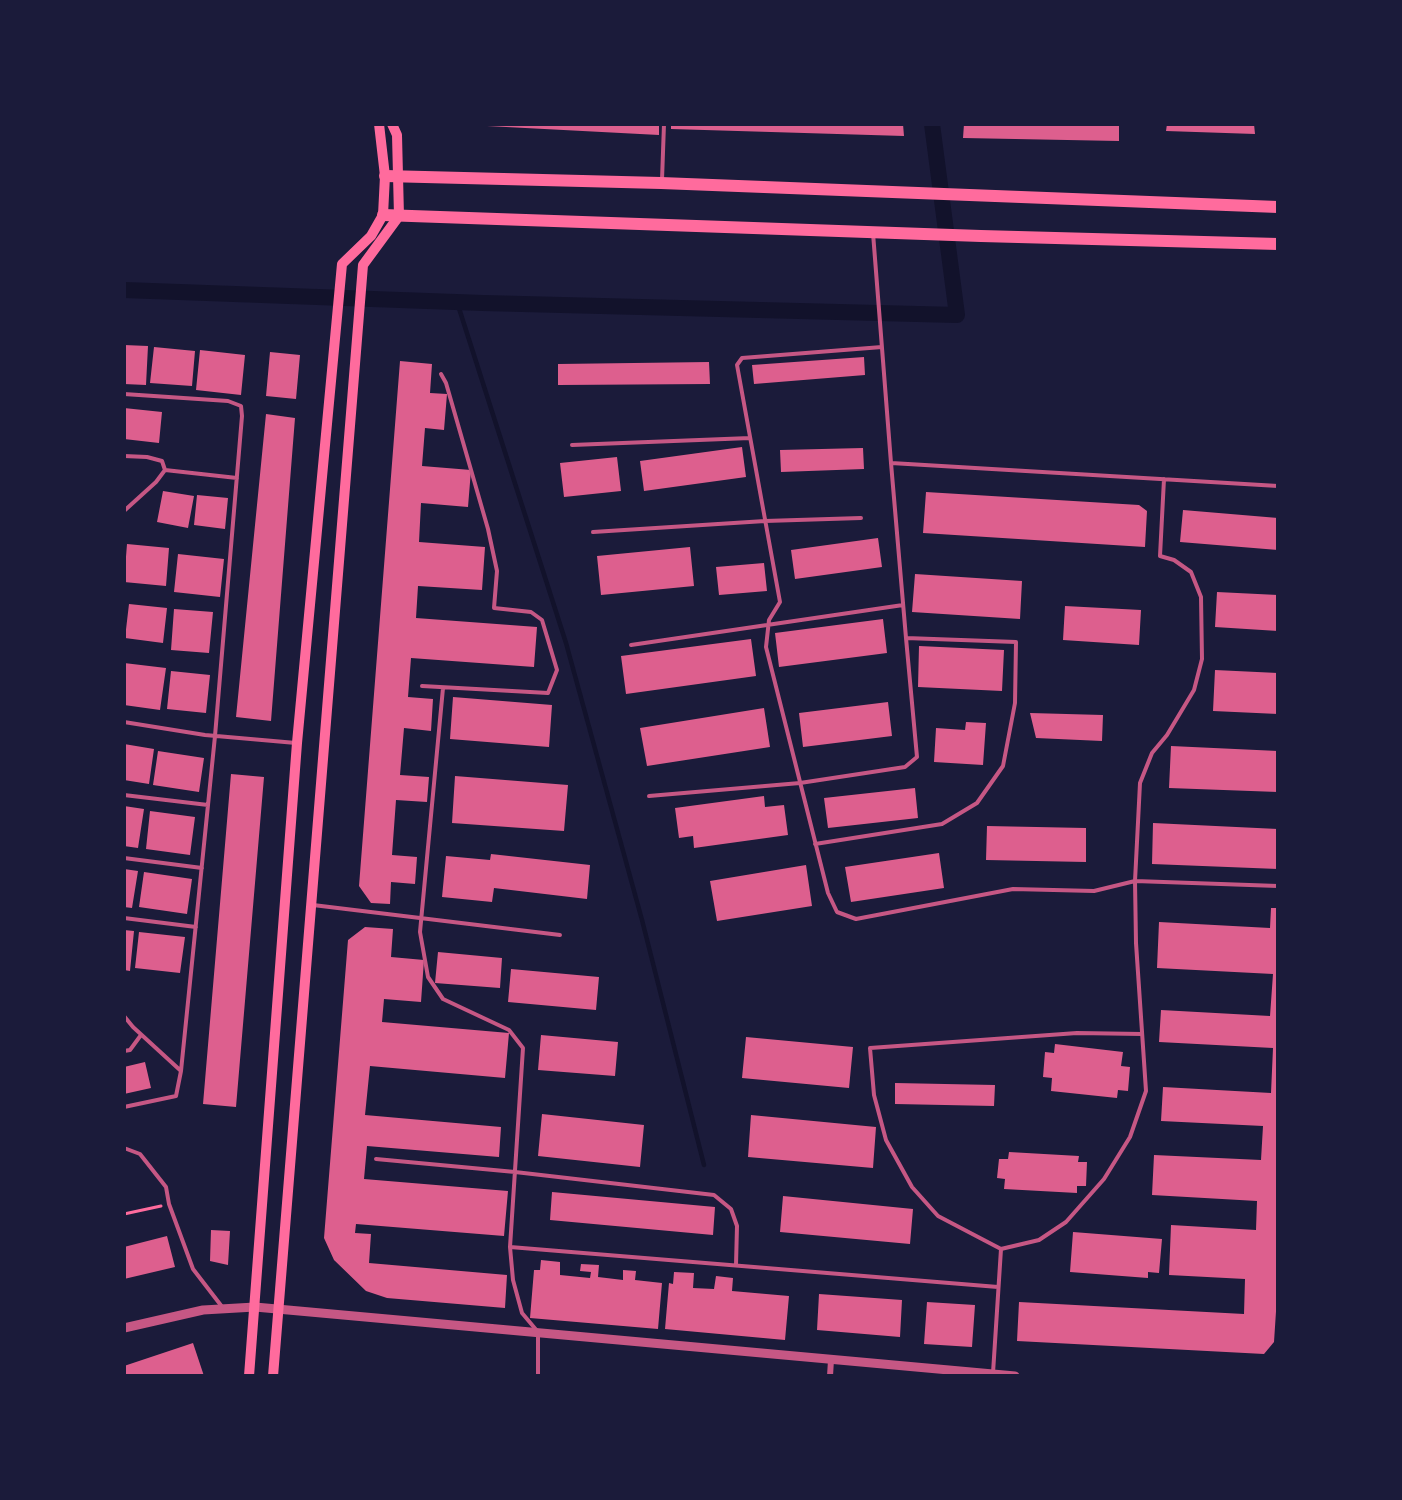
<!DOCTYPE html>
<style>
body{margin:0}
#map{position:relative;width:1402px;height:1500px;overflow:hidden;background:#1b1b3a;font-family:Mulish,sans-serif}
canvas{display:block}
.frame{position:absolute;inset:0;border:126px solid #1b1b3a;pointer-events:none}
</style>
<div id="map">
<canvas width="1402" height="1500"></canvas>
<div class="frame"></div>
</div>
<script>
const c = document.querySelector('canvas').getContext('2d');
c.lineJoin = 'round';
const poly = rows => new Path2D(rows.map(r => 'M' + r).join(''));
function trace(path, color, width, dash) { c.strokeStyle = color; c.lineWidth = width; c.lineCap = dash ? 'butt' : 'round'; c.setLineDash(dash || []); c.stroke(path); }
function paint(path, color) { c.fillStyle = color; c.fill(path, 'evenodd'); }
trace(poly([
 [457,302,566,643,642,920,704,1165]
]), '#12122b', 4.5);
trace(poly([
 [124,290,483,303,957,315,932,124]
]), '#12122b', 16);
paint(poly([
 [487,124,659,124,659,135,487,126],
 [671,124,903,124,904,136,671,129],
 [964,124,1119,124,1119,141,963,138],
 [1167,124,1254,124,1255,134,1166,131],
 [124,345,148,346,146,385,124,384],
 [154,347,195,351,192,386,150,383],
 [200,350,245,355,241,395,196,390],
 [270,352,300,355,296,399,266,396],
 [864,357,865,375,754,384,752,365],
 [400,361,432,364,430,393,447,394,444,430,425,428,422,466,471,470,468,507,421,503,419,542,485,547,482,590,418,586,416,618,537,627,534,667,411,658,408,697,433,699,431,731,404,728,400,775,429,777,427,802,396,800,392,855,417,857,415,884,391,882,390,904,371,903,359,886],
 [709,362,710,384,558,385,558,364],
 [124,408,162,412,159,443,124,439],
 [266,414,295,418,271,721,236,717],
 [742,447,746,477,644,491,640,461],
 [863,448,864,469,781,472,780,450],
 [617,457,621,491,564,497,560,463],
 [163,491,194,496,188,528,157,522],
 [926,492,1139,505,1147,511,1145,547,923,533],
 [197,495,228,498,225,529,194,525],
 [1183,510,1278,518,1278,550,1180,542],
 [878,538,882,567,795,579,791,550],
 [127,544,169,548,166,586,124,582],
 [690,547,694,586,601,595,597,556],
 [178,554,224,559,220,597,174,592],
 [764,563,767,591,719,595,716,567],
 [915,574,1022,581,1020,619,912,612],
 [1217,592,1278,595,1278,631,1215,627],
 [129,604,167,608,163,643,125,638],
 [1065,606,1141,610,1139,645,1063,640],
 [174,609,213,612,209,653,171,650],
 [883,619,887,653,779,667,775,633],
 [751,639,756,676,626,694,621,656],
 [919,646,1004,650,1002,691,918,687],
 [124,663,166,668,160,710,124,705],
 [1215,670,1278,673,1278,714,1213,711],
 [171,671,210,675,206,713,167,709],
 [453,697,552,705,549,747,450,739],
 [888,702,892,736,803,747,799,713],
 [764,708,770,747,647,766,640,728],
 [1030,713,1103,715,1102,741,1036,738],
 [966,722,986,723,983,765,934,762,936,728,965,730],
 [124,744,154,749,149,784,124,780],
 [1171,746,1278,751,1278,792,1169,788],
 [158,751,204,758,199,792,153,785],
 [231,774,264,777,236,1107,203,1104],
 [455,776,568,785,564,831,452,823],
 [915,788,918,818,828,828,824,798],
 [764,796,765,807,784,805,788,835,694,848,693,836,679,838,675,808],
 [124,806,144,809,138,848,124,846],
 [150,811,195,817,190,855,146,849],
 [1153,823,1278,829,1278,869,1152,864],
 [987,826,1086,828,1086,862,986,860],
 [939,853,944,888,851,902,845,867],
 [491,854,590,865,587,899,494,888,492,902,442,897,446,856,490,860],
 [806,865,812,906,717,921,710,881],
 [124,869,138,871,132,908,124,907],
 [144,872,192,879,187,914,139,907],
 [1271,908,1278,908,1278,1281,1274,1342,1264,1354,1017,1341,1019,1302,1244,1314,1245,1279,1169,1275,1171,1225,1256,1230,1257,1201,1152,1195,1154,1155,1261,1160,1263,1126,1161,1121,1163,1087,1271,1093,1273,1048,1159,1042,1161,1010,1270,1016,1273,974,1157,968,1159,922,1270,928],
 [365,927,393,929,391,957,424,960,421,1002,384,999,382,1022,509,1033,505,1078,370,1066,365,1115,501,1127,499,1157,367,1146,364,1179,508,1191,504,1236,356,1224,355,1233,371,1234,369,1263,507,1275,505,1308,387,1298,366,1291,334,1260,324,1238,348,940],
 [124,930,134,931,130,971,124,970],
 [139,932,185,937,180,973,135,968],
 [438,952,502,958,500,988,435,983],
 [511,969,599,977,596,1010,508,1002],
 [541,1035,618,1042,615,1076,538,1070],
 [746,1037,853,1047,849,1088,742,1078],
 [1055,1044,1123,1052,1121,1066,1130,1067,1128,1091,1118,1090,1117,1098,1051,1091,1052,1078,1043,1077,1045,1052,1054,1053],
 [145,1062,151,1088,124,1094,124,1067],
 [895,1083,995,1085,994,1106,895,1104],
 [542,1114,644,1125,640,1167,538,1156],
 [751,1115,876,1127,873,1168,748,1157],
 [1009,1152,1079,1156,1078,1162,1087,1162,1086,1186,1077,1186,1077,1193,1004,1189,1005,1179,997,1178,999,1159,1008,1159],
 [552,1192,715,1207,713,1235,550,1220],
 [783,1196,913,1209,910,1244,780,1232],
 [211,1230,230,1231,228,1265,210,1261],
 [1073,1232,1162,1239,1159,1273,1148,1272,1148,1278,1070,1272],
 [167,1236,175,1267,124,1279,124,1247],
 [541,1260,560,1262,560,1275,590,1278,591,1272,580,1271,581,1264,599,1265,598,1277,623,1280,623,1270,636,1271,635,1280,662,1283,658,1329,530,1318,534,1270,540,1270],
 [674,1272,694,1273,693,1288,714,1289,716,1276,733,1278,732,1291,789,1296,785,1340,665,1329,669,1283,673,1284],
 [819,1294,902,1300,900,1337,817,1330],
 [927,1302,975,1305,972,1347,924,1344],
 [193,1343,204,1376,124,1376,124,1366]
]), '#dd5f8e');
trace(poly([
 [124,1214,161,1206]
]), '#ff6b9d', 3);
trace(poly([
 [662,180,664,124],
 [873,233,891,463,1278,486],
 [882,347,742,358,737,365,780,602,769,620,766,647,828,893,837,912,856,919,1013,889,1094,891,1135,881,1278,886],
 [124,394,228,401,241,406,242,416,215,736,181,1071],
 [572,445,750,438],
 [124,456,147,457,162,461,165,470,156,482,124,511],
 [165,470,237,478],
 [593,532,765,521,861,518],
 [631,645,903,605],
 [422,686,548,693,557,670,542,620,531,612,494,608,497,571,488,529,446,383,441,374],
 [443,688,420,932,428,977,443,999,509,1030,523,1048,510,1247,513,1280,522,1313,538,1332,538,1376],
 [124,722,205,735,296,743],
 [124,795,208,805],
 [649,796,800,783,905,767,917,757,906,638],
 [815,844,942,824,977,803,1003,766,1015,703,1016,642,906,638,891,463],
 [124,858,202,868],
 [313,905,560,935],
 [124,918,196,927],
 [124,1016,133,1027,181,1071,176,1096,124,1107],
 [1142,1034,1077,1033,870,1048,874,1095,886,1140,912,1187,938,1216,1001,1249,1039,1240,1066,1222,1104,1179,1130,1137,1146,1091,1136,943,1135,881,1140,783,1152,753,1167,735,1194,690,1202,659,1201,597,1191,572,1174,560,1160,556,1164,479],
 [124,1051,130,1050,141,1035],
 [124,1148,140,1154,166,1187,169,1204,193,1269,223,1308],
 [376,1159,515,1172,714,1195,731,1209,737,1226,736,1265],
 [510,1247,998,1287],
 [993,1373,1001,1249]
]), '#c65784', 4);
trace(poly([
 [830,1376,831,1360]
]), '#c65784', 6);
trace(poly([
 [124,1328,203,1310,255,1307,1015,1376]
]), '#c65784', 9);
trace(poly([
 [249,1376,297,743,342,264,371,236,383,215,385,176,379,124],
 [273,1376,363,265,399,216,397,135,392,124]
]), '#ff6b9d', 10);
trace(poly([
 [385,176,661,183,1278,207],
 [383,215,981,236,1278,244]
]), '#ff6b9d', 12);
</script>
